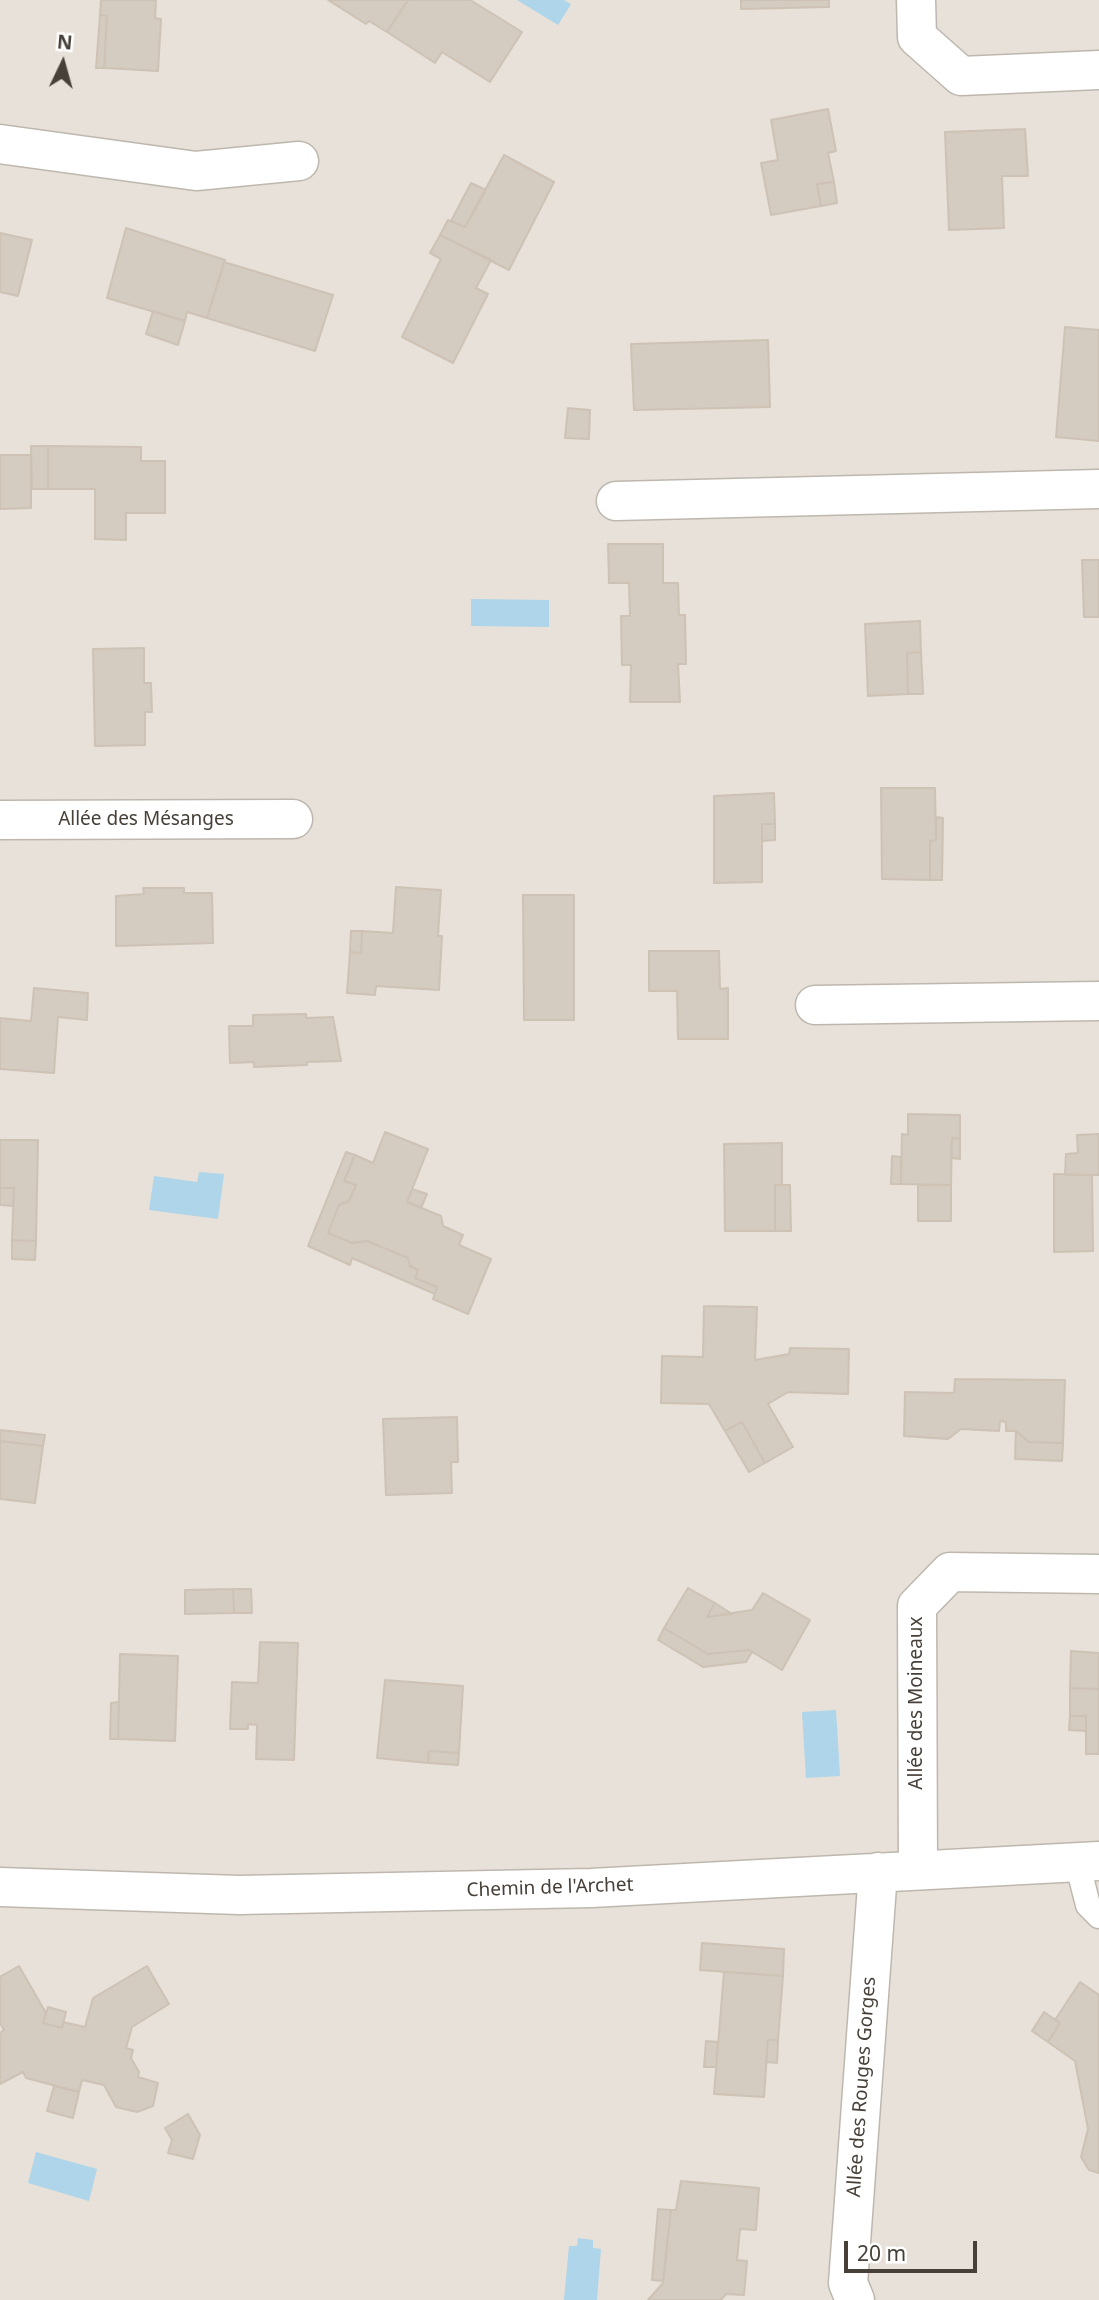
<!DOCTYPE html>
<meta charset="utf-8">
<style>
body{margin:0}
#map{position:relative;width:1099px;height:2300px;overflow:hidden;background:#f3f0ea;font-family:"Noto Sans",sans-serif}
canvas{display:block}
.north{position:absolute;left:28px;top:28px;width:70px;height:70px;-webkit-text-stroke:5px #fff;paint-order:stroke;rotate:5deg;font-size:19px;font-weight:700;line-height:28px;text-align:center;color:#474039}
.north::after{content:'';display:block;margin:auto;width:24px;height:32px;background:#474039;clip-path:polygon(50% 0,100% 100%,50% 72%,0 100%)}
.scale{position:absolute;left:844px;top:2241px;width:133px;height:32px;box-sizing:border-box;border:4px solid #474039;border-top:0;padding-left:9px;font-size:21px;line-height:24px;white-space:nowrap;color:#474039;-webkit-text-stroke:5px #fff;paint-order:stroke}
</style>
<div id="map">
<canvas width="1099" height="2300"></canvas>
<div class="north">N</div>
<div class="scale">20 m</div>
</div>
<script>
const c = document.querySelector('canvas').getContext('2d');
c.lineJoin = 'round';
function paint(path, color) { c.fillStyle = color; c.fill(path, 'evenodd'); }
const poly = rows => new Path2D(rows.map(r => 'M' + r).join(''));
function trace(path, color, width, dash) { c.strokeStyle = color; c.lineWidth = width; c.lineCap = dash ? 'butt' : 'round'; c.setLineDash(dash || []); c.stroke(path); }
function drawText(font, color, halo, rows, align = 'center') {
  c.font = font + ' "Noto Sans",sans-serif'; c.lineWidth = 7; c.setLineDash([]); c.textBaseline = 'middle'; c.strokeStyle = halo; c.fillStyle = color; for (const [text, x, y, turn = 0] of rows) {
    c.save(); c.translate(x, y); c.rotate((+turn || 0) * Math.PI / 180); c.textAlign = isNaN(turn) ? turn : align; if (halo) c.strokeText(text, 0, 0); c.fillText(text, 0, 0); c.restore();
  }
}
paint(poly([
 [0,0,1099,0,1099,2300,0,2300]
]), '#e7e1d9');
paint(poly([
 [517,0,564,0,571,4,558,25],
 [471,599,549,600,549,627,471,626],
 [199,1172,224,1174,218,1219,149,1210,154,1176,197,1182],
 [836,1710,840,1776,806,1778,802,1712],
 [36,2152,97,2169,89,2201,28,2183],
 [578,2238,593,2240,593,2248,601,2249,597,2300,564,2300,569,2246,577,2246]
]), '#aed5e9');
const building = poly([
 [101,0,156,0,155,18,161,19,158,71,104,68,107,16,100,15,101,0],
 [328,0,408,0,387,32,369,21,366,24,328,0],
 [408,0,470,0,522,32,490,82,442,52,435,63,387,32,408,0],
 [741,0,829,0,829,7,741,9,741,0],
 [100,15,107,16,104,68,96,68,100,15],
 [828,109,836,151,828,153,834,182,817,184,821,206,771,215,761,163,778,160,771,120,828,109],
 [1025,129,1028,176,1002,176,1004,228,949,230,945,132,1025,129],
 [504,155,554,182,509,270,440,235,448,220,465,227,504,155],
 [834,182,837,203,821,206,817,184,834,182],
 [471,183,486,190,465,227,451,221,471,183],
 [126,228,225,260,207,318,187,312,185,321,107,298,126,228],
 [0,233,32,240,18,296,0,292,0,233],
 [440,235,491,260,476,288,488,294,453,363,402,337,441,259,430,253,440,235],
 [224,262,333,295,315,351,207,318,224,262],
 [153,311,185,321,178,345,146,334,153,311],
 [1065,327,1099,330,1099,441,1056,437,1065,327],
 [768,340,770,407,634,410,631,344,768,340],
 [568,408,590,410,589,439,565,438,568,408],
 [31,446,48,446,48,489,32,489,31,446],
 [48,446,141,447,141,461,165,461,165,513,126,513,126,540,95,539,95,489,48,489,48,446],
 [0,455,31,455,31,508,0,509,0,455],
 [608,544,663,544,663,583,678,583,679,615,685,615,686,664,678,664,680,702,630,702,631,665,622,665,621,616,630,616,629,583,609,583,608,544],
 [1082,560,1099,560,1099,617,1084,617,1082,560],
 [920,621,921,652,907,653,908,694,868,696,865,624,920,621],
 [144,648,144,683,151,683,152,712,145,712,145,745,95,746,93,649,144,648],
 [921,652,923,694,908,694,907,653,921,652],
 [881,788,935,788,936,840,930,841,930,880,882,879,881,788],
 [774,793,775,824,762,824,762,882,714,883,714,796,774,793],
 [936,817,943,818,942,880,930,880,930,841,936,840,936,817],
 [762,824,775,824,775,840,762,841,762,824],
 [396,887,441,890,438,936,442,936,439,990,376,986,375,995,347,993,350,952,361,953,362,931,393,933,396,887],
 [143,888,184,888,184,893,212,893,213,943,116,946,116,896,144,894,143,888],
 [523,895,574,895,574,1020,524,1020,523,895],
 [351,931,362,931,361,953,350,952,351,931],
 [649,951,719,951,720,989,728,988,728,1039,678,1039,677,991,649,991,649,951],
 [34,988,88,993,87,1020,58,1017,54,1073,0,1069,0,1018,31,1021,34,988],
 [306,1014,306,1018,333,1017,341,1061,307,1062,307,1065,254,1067,254,1062,230,1063,229,1026,253,1026,253,1015,306,1014],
 [908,1114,960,1115,960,1139,952,1138,951,1185,901,1184,902,1134,908,1135,908,1114],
 [385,1132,428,1149,407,1202,441,1216,443,1226,463,1235,459,1245,491,1259,468,1314,433,1299,437,1287,415,1278,418,1270,410,1266,408,1258,367,1241,352,1243,328,1233,339,1205,349,1201,356,1185,344,1181,355,1155,373,1163,385,1132],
 [1099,1134,1099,1175,1065,1175,1066,1154,1078,1153,1077,1135,1099,1134],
 [952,1138,960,1139,960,1159,951,1158,952,1138],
 [0,1140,38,1140,36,1241,12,1240,14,1188,0,1188,0,1140],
 [782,1143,782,1185,775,1185,775,1231,725,1231,724,1144,782,1143],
 [346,1152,355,1155,344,1181,356,1185,349,1201,339,1205,328,1233,352,1243,367,1241,408,1258,410,1266,418,1270,415,1278,437,1287,435,1294,352,1258,350,1265,308,1246,346,1152],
 [892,1156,901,1157,901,1184,891,1184,892,1156],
 [1054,1174,1092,1175,1093,1251,1054,1252,1054,1174],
 [775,1185,790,1185,791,1231,775,1231,775,1185],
 [918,1185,951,1185,951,1221,918,1221,918,1185],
 [0,1188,14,1188,13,1206,0,1205,0,1188],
 [412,1189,427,1194,421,1208,407,1202,412,1189],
 [12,1240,36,1241,35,1260,12,1259,12,1240],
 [704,1306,757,1307,755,1360,789,1354,790,1348,849,1349,848,1394,788,1392,768,1404,793,1447,765,1463,742,1422,725,1431,709,1404,661,1403,662,1356,703,1357,704,1306],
 [955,1379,1065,1380,1063,1443,1029,1442,1016,1431,1006,1431,1006,1422,1000,1421,999,1431,961,1429,948,1439,904,1436,905,1392,954,1393,955,1379],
 [457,1417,458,1462,451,1462,452,1493,386,1495,383,1419,457,1417],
 [742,1422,765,1463,749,1472,725,1431,742,1422],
 [0,1430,45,1435,43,1446,0,1441,0,1430],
 [1016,1431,1029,1442,1063,1443,1062,1461,1015,1459,1016,1431],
 [0,1441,43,1446,35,1503,0,1499,0,1441],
 [688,1588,715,1603,707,1617,752,1610,763,1593,810,1620,782,1670,749,1650,708,1654,664,1628,688,1588],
 [233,1589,234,1613,185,1614,185,1590,233,1589],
 [233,1589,251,1589,252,1613,234,1613,233,1589],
 [715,1603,732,1614,707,1617,715,1603],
 [664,1628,708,1654,749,1650,752,1652,746,1662,703,1667,658,1640,664,1628],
 [260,1642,298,1643,294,1760,256,1759,257,1725,248,1724,248,1729,230,1729,232,1682,258,1683,260,1642],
 [1071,1651,1099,1653,1099,1689,1070,1688,1071,1651],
 [120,1654,178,1656,175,1741,118,1739,120,1654],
 [385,1680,463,1686,459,1753,429,1751,428,1763,377,1758,385,1680],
 [1070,1688,1099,1689,1099,1754,1086,1754,1086,1716,1070,1716,1070,1688],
 [119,1702,118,1739,110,1739,111,1703,119,1702],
 [1070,1716,1086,1716,1086,1731,1069,1730,1070,1716],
 [429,1751,459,1753,458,1765,428,1763,429,1751],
 [702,1943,784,1949,783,1976,700,1970,702,1943],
 [19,1966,46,2013,43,2023,62,2028,63,2022,85,2027,93,1998,147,1966,169,2004,132,2027,126,2048,133,2050,131,2058,139,2072,138,2077,158,2083,153,2106,137,2112,116,2107,104,2085,82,2080,79,2092,26,2078,23,2072,0,2084,0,2033,4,2030,0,2023,0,1977,19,1966],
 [724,1972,783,1976,778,2040,768,2040,764,2097,714,2094,724,1972],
 [1080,1982,1099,1995,1099,2173,1089,2170,1081,2157,1088,2129,1075,2061,1048,2042,1060,2023,1055,2020,1080,1982],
 [48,2007,66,2012,62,2028,43,2023,48,2007],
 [1044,2012,1060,2023,1048,2042,1032,2031,1044,2012],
 [768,2040,778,2040,777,2063,766,2062,768,2040],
 [706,2041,718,2042,716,2067,704,2067,706,2041],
 [54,2086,79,2092,73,2118,47,2111,54,2086],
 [188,2114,200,2135,193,2159,168,2153,172,2140,165,2128,188,2114],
 [681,2181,759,2188,756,2230,740,2229,737,2260,747,2261,744,2295,726,2294,721,2300,648,2300,663,2283,671,2210,676,2210,681,2181],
 [658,2209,671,2210,663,2281,652,2280,658,2209]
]);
paint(building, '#d4cbc1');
trace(building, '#cec2b5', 2);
const service = poly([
 [1077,1862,1088,1905,1099,1916]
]);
const minor = poly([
 [916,0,917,37,961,76,1099,70],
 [0,144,196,171,299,161],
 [616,501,1099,489],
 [0,820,293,819],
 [815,1005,1099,1001],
 [918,1870,917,1606,950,1572,1099,1574],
 [0,1887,239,1895,591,1888,1099,1861],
 [855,2300,848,2283,878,1872]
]);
trace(service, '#beb7ae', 27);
trace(minor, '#beb7ae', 41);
trace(service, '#fff', 24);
trace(minor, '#fff', 38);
drawText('19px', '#474039', '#fff', [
 ["Allée des Mésanges",146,820],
 ["Allée des Moineaux",917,1703,-90],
 ["Chemin de l'Archet",550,1888,-2],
 ["Allée des Rouges Gorges",862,2087,-86]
]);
</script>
